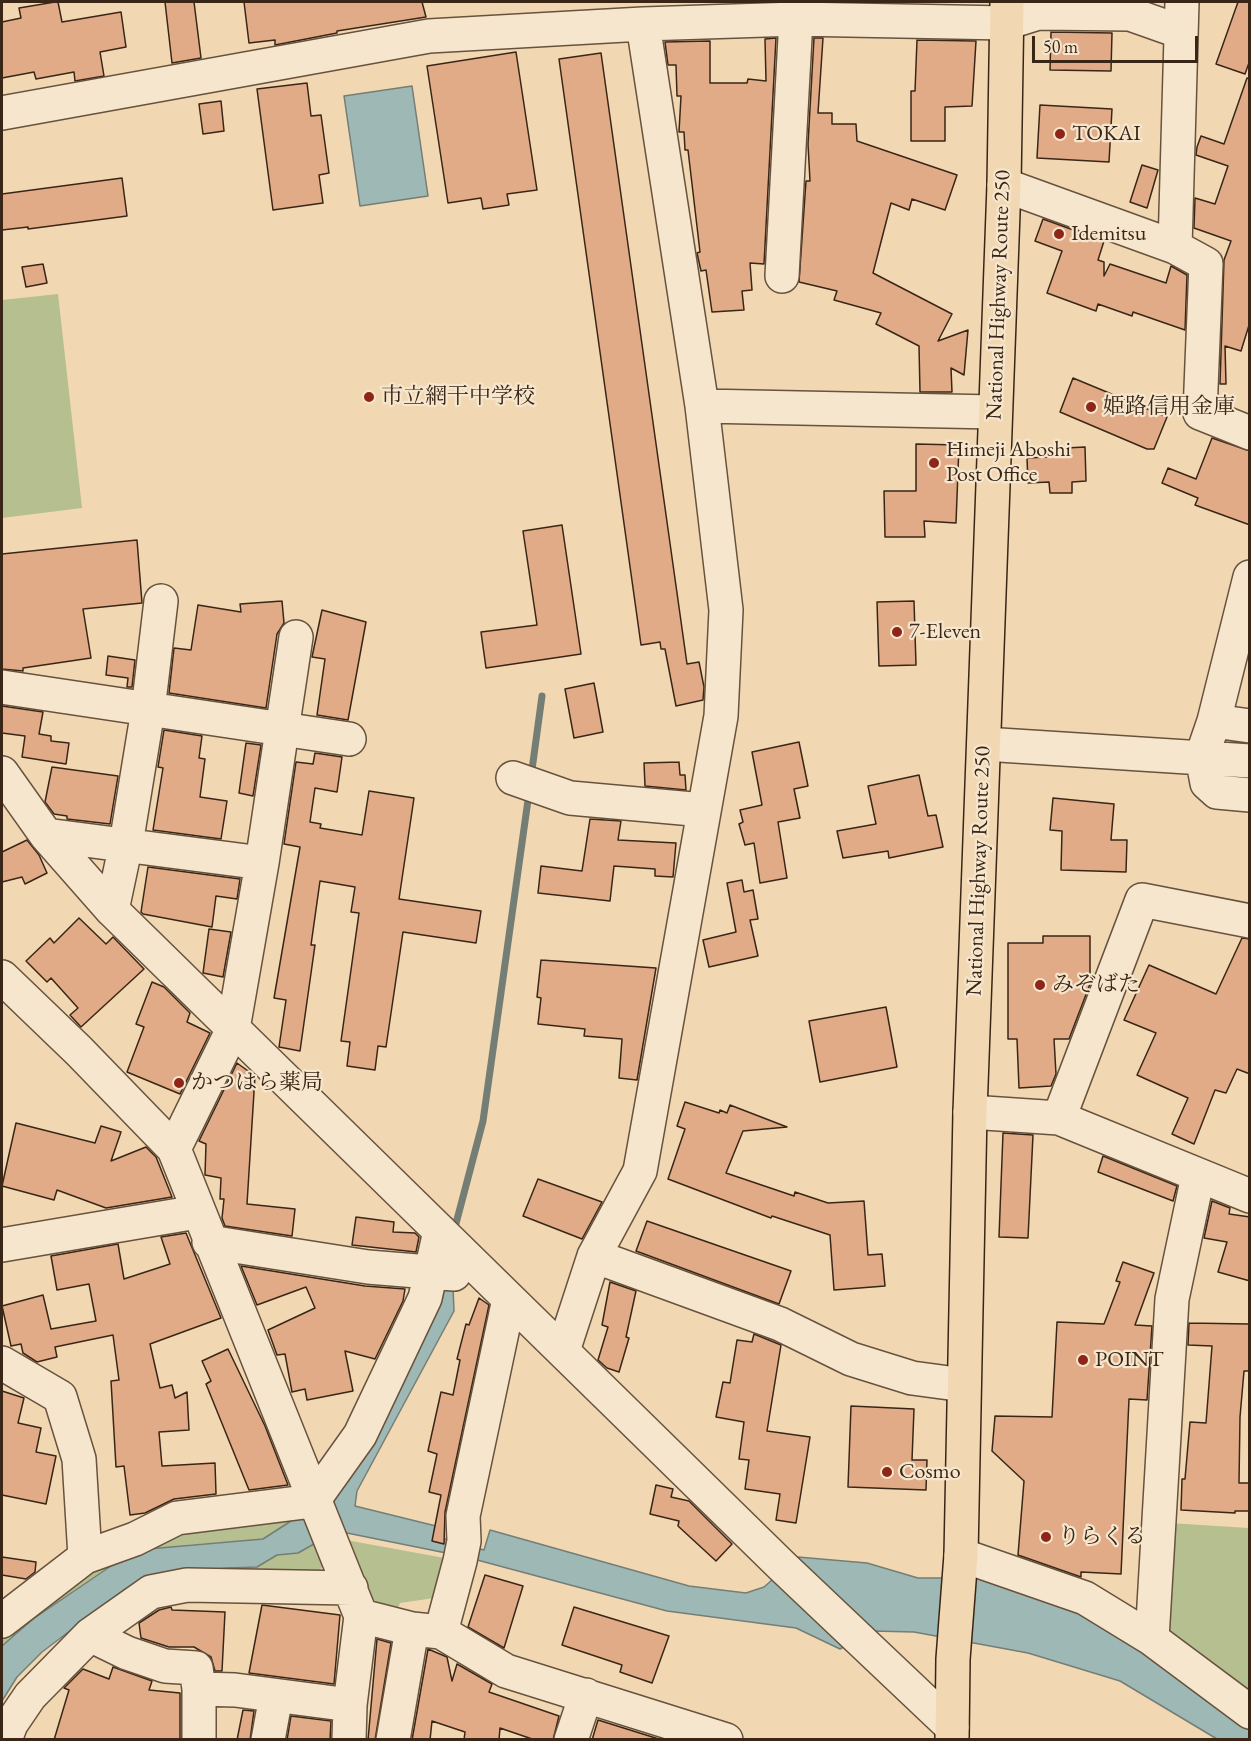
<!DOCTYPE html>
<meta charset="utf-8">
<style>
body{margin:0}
#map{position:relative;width:1251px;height:1741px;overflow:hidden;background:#f1d8b3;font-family:"EB Garamond",serif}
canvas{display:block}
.frame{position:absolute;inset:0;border:3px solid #392616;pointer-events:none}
.scale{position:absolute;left:1032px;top:36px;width:166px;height:27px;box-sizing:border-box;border:3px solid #392616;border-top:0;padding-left:8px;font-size:18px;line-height:21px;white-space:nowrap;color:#392616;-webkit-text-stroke:4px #f6e6ce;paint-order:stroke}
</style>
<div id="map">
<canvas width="1251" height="1741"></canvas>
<div class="frame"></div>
<div class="scale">50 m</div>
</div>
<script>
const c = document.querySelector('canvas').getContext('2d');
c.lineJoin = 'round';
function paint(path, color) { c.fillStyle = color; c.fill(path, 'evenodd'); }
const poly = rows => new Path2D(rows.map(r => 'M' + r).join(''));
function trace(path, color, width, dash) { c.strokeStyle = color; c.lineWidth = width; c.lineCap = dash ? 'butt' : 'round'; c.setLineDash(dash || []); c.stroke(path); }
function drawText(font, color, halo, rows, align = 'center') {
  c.font = font + ' "EB Garamond","Noto Serif JP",serif'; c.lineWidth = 4.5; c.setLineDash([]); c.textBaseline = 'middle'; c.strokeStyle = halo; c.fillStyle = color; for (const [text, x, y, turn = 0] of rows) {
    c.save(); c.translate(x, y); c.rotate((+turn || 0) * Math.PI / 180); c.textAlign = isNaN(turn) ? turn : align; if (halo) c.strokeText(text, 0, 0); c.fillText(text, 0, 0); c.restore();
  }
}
paint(poly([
 [58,294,82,508,2,518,2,300],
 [258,1520,291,1521,263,1539,186,1545,111,1566,33,1619,2,1646,2,1639,17,1622,69,1583,171,1530],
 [1169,1523,1249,1528,1249,1698,1170,1641,1162,1619],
 [346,1540,450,1559,441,1597,400,1603,394,1619,369,1601],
 [316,1543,324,1563,320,1571,263,1578,188,1572,257,1567,277,1555,298,1553]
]), '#b6bf8f');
const water = poly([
 [412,86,428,196,360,206,344,96,412,86],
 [452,1262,454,1311,357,1491,355,1506,436,1526,435,1536,484,1550,490,1530,689,1586,746,1593,764,1587,798,1557,867,1563,918,1578,987,1578,1102,1621,1249,1730,1250,1739,1217,1739,1120,1681,1028,1653,914,1632,872,1631,840,1649,796,1628,667,1611,466,1557,337,1531,298,1553,277,1555,257,1567,227,1568,157,1577,124,1590,42,1652,17,1677,2,1701,2,1646,33,1619,111,1566,148,1549,263,1539,291,1521,327,1504,452,1262]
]);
paint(water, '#9db8b5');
trace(water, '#757e75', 1.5);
trace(poly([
 [531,777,542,696],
 [454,1231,483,1121,529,793]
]), '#757e75', 7);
const building = poly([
 [55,2,58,2,62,22,121,12,126,47,100,52,104,76,75,81,74,72,36,79,34,72,2,78,2,22,21,18,19,8,55,2],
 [165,2,194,2,201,58,172,63,165,2],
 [244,2,422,2,426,17,337,31,337,33,275,45,275,40,249,43,244,2],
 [1238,2,1250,2,1250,60,1245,74,1216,64,1238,2],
 [1051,32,1112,33,1111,71,1050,70,1051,32],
 [776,38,764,264,750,263,752,290,742,291,744,310,712,312,706,270,701,271,697,253,700,252,688,150,685,150,684,132,679,132,681,96,677,96,676,65,668,65,665,42,710,41,710,83,747,83,748,79,766,81,765,39,776,38],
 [814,38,823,38,818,113,832,113,832,124,856,124,857,141,957,175,945,210,912,199,909,210,891,203,873,273,952,314,938,341,968,330,964,375,951,368,952,392,920,392,919,346,876,324,881,313,834,300,837,291,799,282,806,181,810,181,808,144,814,38],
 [917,40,976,41,972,106,945,107,945,141,911,141,911,91,915,91,917,40],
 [516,52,537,190,507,194,509,205,483,209,481,198,448,203,427,66,516,52],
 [601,53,687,664,699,662,704,687,703,700,676,706,665,649,661,649,660,642,641,645,559,59,601,53],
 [1247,78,1250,79,1250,322,1241,351,1225,346,1226,384,1220,384,1224,260,1231,241,1194,228,1195,198,1215,204,1228,166,1196,155,1197,147,1201,136,1224,144,1247,78],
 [307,83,311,116,321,115,329,173,319,175,323,203,273,210,257,89,307,83],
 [221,101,224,131,203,134,199,104,221,101],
 [1040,105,1112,109,1109,162,1037,158,1040,105],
 [1142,165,1158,170,1147,208,1130,202,1142,165],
 [122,178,127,216,28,229,28,227,2,230,2,194,122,178],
 [1043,219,1104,241,1098,260,1104,262,1104,276,1110,264,1166,283,1171,266,1187,275,1185,330,1133,312,1132,316,1098,304,1096,311,1047,293,1062,251,1035,241,1043,219],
 [43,264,47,283,26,287,22,267,43,264],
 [1073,378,1167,417,1154,449,1147,449,1060,412,1073,378],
 [1212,438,1250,451,1250,525,1195,505,1198,498,1162,483,1168,468,1196,479,1212,438],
 [916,444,959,445,956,523,924,521,925,537,885,537,884,491,916,491,916,444],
 [1085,447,1086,481,1072,482,1072,493,1050,493,1049,482,1028,483,1027,458,1047,457,1046,449,1085,447],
 [562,525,581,654,486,668,481,632,537,625,523,531,562,525],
 [137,540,142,603,83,609,91,658,23,668,23,671,2,669,2,554,137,540],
 [282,601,284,623,277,634,266,708,169,693,174,648,191,650,198,605,241,612,240,604,282,601],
 [914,601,916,665,879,666,877,602,914,601],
 [322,610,366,622,348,720,317,715,325,659,312,657,322,610],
 [108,656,135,660,132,687,127,687,128,678,106,675,108,656],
 [594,683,603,732,574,738,565,689,594,683],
 [2,706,43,712,39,734,51,736,51,741,69,743,66,764,22,757,25,736,2,733,2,706],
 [164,730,202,736,199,758,205,759,200,797,227,801,221,839,153,830,163,768,158,767,164,730],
 [799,742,808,786,794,789,800,818,778,822,787,878,760,883,754,843,745,845,739,824,743,822,740,810,762,805,752,752,799,742],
 [246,743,261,745,253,796,239,793,246,743],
 [315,753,342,757,337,792,315,788,310,822,321,824,320,828,362,835,369,791,414,798,399,899,481,911,476,943,403,932,386,1047,378,1046,375,1070,347,1066,350,1042,341,1041,359,913,351,912,355,887,320,881,311,945,315,945,300,1051,279,1047,286,1000,274,998,300,847,284,844,296,762,313,764,315,753],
 [679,762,680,775,685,775,686,790,645,786,644,763,679,762],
 [52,767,118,776,110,824,67,819,67,816,54,814,45,802,52,767],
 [919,775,928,816,936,815,943,847,889,858,888,851,843,858,837,831,876,824,868,786,919,775],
 [1053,798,1114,804,1111,840,1127,840,1126,872,1061,870,1062,831,1050,830,1053,798],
 [590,819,621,821,618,840,676,843,673,877,655,876,655,869,614,866,610,901,538,893,541,866,582,871,590,819],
 [27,840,39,855,47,873,25,884,22,877,2,882,2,852,27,840],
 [148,867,240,879,237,899,216,896,212,927,143,914,141,912,148,867],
 [742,880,744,892,753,890,758,919,750,920,758,956,709,967,703,940,736,932,727,883,742,880],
 [79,918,106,944,113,937,144,969,81,1027,70,1015,78,1008,51,978,47,982,26,961,50,938,54,943,79,918],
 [209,929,231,932,223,977,203,973,209,929],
 [1043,936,1090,936,1090,984,1069,1039,1054,1039,1056,1074,1051,1086,1019,1088,1017,1039,1008,1039,1008,943,1043,943,1043,936],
 [1242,938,1250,939,1250,1074,1237,1069,1226,1093,1215,1090,1194,1144,1172,1134,1188,1098,1137,1075,1156,1033,1124,1020,1149,965,1216,994,1242,938],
 [541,960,656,968,637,1080,619,1078,622,1039,584,1036,585,1029,538,1024,541,998,537,997,541,960],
 [152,982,164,987,190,1013,187,1022,210,1033,180,1094,127,1072,144,1027,136,1024,152,982],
 [886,1007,897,1067,820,1082,809,1021,886,1007],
 [237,1063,255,1076,247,1204,295,1209,292,1236,225,1226,222,1218,224,1199,220,1199,221,1178,205,1175,206,1144,199,1141,237,1063],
 [685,1102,719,1113,720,1110,727,1113,730,1105,787,1127,743,1131,726,1173,794,1196,795,1192,828,1203,864,1201,868,1255,882,1254,885,1286,834,1290,830,1235,772,1216,771,1218,668,1179,685,1129,677,1126,685,1102],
 [16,1123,95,1143,101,1126,121,1132,111,1161,146,1147,156,1157,172,1197,106,1208,57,1190,54,1200,2,1186,16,1123],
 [1003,1133,1033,1135,1028,1238,999,1237,1003,1133],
 [1103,1156,1177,1186,1173,1201,1098,1172,1103,1156],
 [538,1179,602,1202,582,1239,523,1216,538,1179],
 [1212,1201,1230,1208,1229,1214,1250,1217,1250,1281,1218,1272,1227,1242,1204,1238,1212,1201],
 [356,1217,394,1222,393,1232,415,1233,419,1237,416,1252,352,1245,356,1217],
 [647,1221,791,1271,779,1304,636,1251,647,1221],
 [186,1233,221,1318,150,1344,160,1388,172,1385,175,1398,187,1392,189,1430,159,1432,162,1466,215,1463,216,1494,174,1499,145,1513,130,1515,124,1466,116,1467,111,1381,119,1380,113,1335,55,1347,57,1357,37,1362,23,1353,21,1344,11,1346,2,1306,43,1295,51,1329,96,1321,89,1284,57,1290,51,1256,118,1244,124,1279,170,1264,161,1237,186,1233],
 [1123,1262,1154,1273,1135,1325,1152,1326,1147,1400,1129,1399,1121,1574,1081,1572,1081,1577,1018,1555,1024,1481,992,1451,995,1416,1052,1417,1057,1322,1104,1324,1120,1282,1116,1281,1123,1262],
 [241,1266,365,1286,405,1289,403,1301,375,1359,345,1351,353,1391,307,1400,305,1389,292,1392,285,1354,277,1355,268,1330,315,1308,306,1287,257,1305,241,1266],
 [610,1282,636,1291,626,1337,629,1338,619,1372,607,1368,598,1360,608,1327,602,1325,610,1282],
 [479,1298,489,1305,445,1512,444,1544,432,1541,441,1495,429,1492,437,1454,428,1451,441,1392,453,1395,460,1360,457,1359,466,1324,469,1325,479,1298],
 [1189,1323,1249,1324,1249,1371,1244,1371,1240,1417,1239,1483,1250,1483,1250,1511,1235,1511,1235,1513,1181,1510,1182,1479,1185,1479,1190,1422,1206,1423,1212,1346,1188,1345,1189,1323],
 [754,1334,781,1345,767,1431,810,1437,796,1523,776,1520,780,1494,745,1489,749,1460,739,1459,744,1422,716,1417,723,1382,730,1383,737,1340,752,1342,754,1334],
 [228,1349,265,1426,288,1485,249,1490,206,1384,211,1381,202,1361,228,1349],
 [2,1391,24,1398,18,1423,41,1428,36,1452,56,1456,46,1504,2,1495,2,1391],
 [851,1406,914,1409,912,1460,927,1460,926,1490,848,1487,851,1406],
 [656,1485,673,1489,671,1497,689,1501,732,1544,716,1561,678,1526,679,1521,650,1514,656,1485],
 [2,1557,36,1562,35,1572,26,1579,2,1575,2,1557],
 [485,1575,523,1586,504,1648,468,1627,485,1575],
 [262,1605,340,1615,334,1684,249,1673,262,1605],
 [171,1607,172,1610,225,1612,222,1671,215,1671,211,1657,194,1647,169,1647,141,1638,139,1623,159,1610,171,1607],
 [574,1607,669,1636,652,1683,620,1672,622,1665,562,1645,574,1607],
 [377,1639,391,1643,375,1740,368,1740,377,1639],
 [428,1649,447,1657,452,1681,457,1664,492,1684,489,1692,559,1716,553,1740,535,1740,500,1728,499,1740,464,1740,465,1732,432,1721,430,1740,412,1740,428,1649],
 [113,1667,152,1681,149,1690,180,1693,180,1740,54,1740,69,1690,64,1688,83,1669,109,1679,113,1667],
 [243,1710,254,1711,250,1740,237,1740,243,1710],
 [291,1716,331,1721,330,1740,287,1740,291,1716],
 [598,1720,662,1740,592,1740,598,1720]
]);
paint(building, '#e2ab88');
trace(building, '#392616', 1.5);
const minor = poly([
 [2,113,429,36,643,24,796,19,1006,23,1038,13,1130,14,1181,32],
 [1004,185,1175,247,1206,264,1200,413,1250,433],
 [1175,247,1182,2],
 [782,276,796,19],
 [702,406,994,412],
 [1250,577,1214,721,1202,756,1207,783,1217,792,1250,795],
 [2,687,349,739],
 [1214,721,1250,726],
 [984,744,1250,761],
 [2,773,46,835,112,910,782,1566,952,1727],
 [513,778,570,798,704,810],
 [46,835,262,863],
 [112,910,126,844,148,710,161,601],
 [2,977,79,1051,174,1149,361,1616,350,1705,349,1740],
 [970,1112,1059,1118,1250,1196],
 [1059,1118,1142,900,1250,921],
 [174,1149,233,1029,262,863,296,637],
 [209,1242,368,1267,454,1274],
 [2,1245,197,1212],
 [594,1256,780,1324,851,1359,912,1378,964,1385],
 [563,1351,594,1256,640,1171,721,716,726,610,702,406,643,24],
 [2,1363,60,1397,79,1459,85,1557],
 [961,1555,1085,1598,1152,1639,1250,1712],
 [361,1616,412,1629,441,1632,506,1671,726,1740],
 [2,1621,85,1557,135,1539,177,1518,313,1501,360,1435,425,1298,440,1231],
 [441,1632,460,1561,464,1541,463,1516,509,1299],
 [90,1635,127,1653,165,1666,196,1668,199,1689,199,1740],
 [1152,1639,1172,1299,1198,1176],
 [199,1689,235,1690,350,1705],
 [5,1740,11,1724,30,1696,90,1635,151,1592,187,1585,351,1588],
 [268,1740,276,1696],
 [393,1740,412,1629],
 [571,1740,586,1695]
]);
const highway = poly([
 [952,1740,953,1659,961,1555,970,1112,1004,185,1007,2]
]);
trace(minor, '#67523d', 36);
trace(highway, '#392616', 36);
trace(minor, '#f6e6ce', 33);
trace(highway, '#f1d8b3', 33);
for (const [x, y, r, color] of [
 [1060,134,6,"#8f2418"],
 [1059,234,6,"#8f2418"],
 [369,397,6,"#8f2418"],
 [1091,407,6,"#8f2418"],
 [934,463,6,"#8f2418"],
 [897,632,6,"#8f2418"],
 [1040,985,6,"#8f2418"],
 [179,1083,6,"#8f2418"],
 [1083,1360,6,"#8f2418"],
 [887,1472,6,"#8f2418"],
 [1046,1537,6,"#8f2418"]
]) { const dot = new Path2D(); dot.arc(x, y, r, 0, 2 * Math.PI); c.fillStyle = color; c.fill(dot); trace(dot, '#f6e6ce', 2); }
drawText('22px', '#392616', '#f6e6ce', [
 ["TOKAI",1072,134],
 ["Idemitsu",1071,234],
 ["市立網干中学校",381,397],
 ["姫路信用金庫",1103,407],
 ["Himeji Aboshi",946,450],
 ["Post Office",946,475],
 ["7-Eleven",909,632],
 ["みぞばた",1052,985],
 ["かつはら薬局",191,1083],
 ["POINT",1095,1360],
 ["Cosmo",899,1472],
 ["りらくる",1058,1537]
], 'left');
drawText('22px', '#392616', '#f6e6ce', [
 ["National Highway Route 250",999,295,-88],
 ["National Highway Route 250",979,871,-88]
]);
</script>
